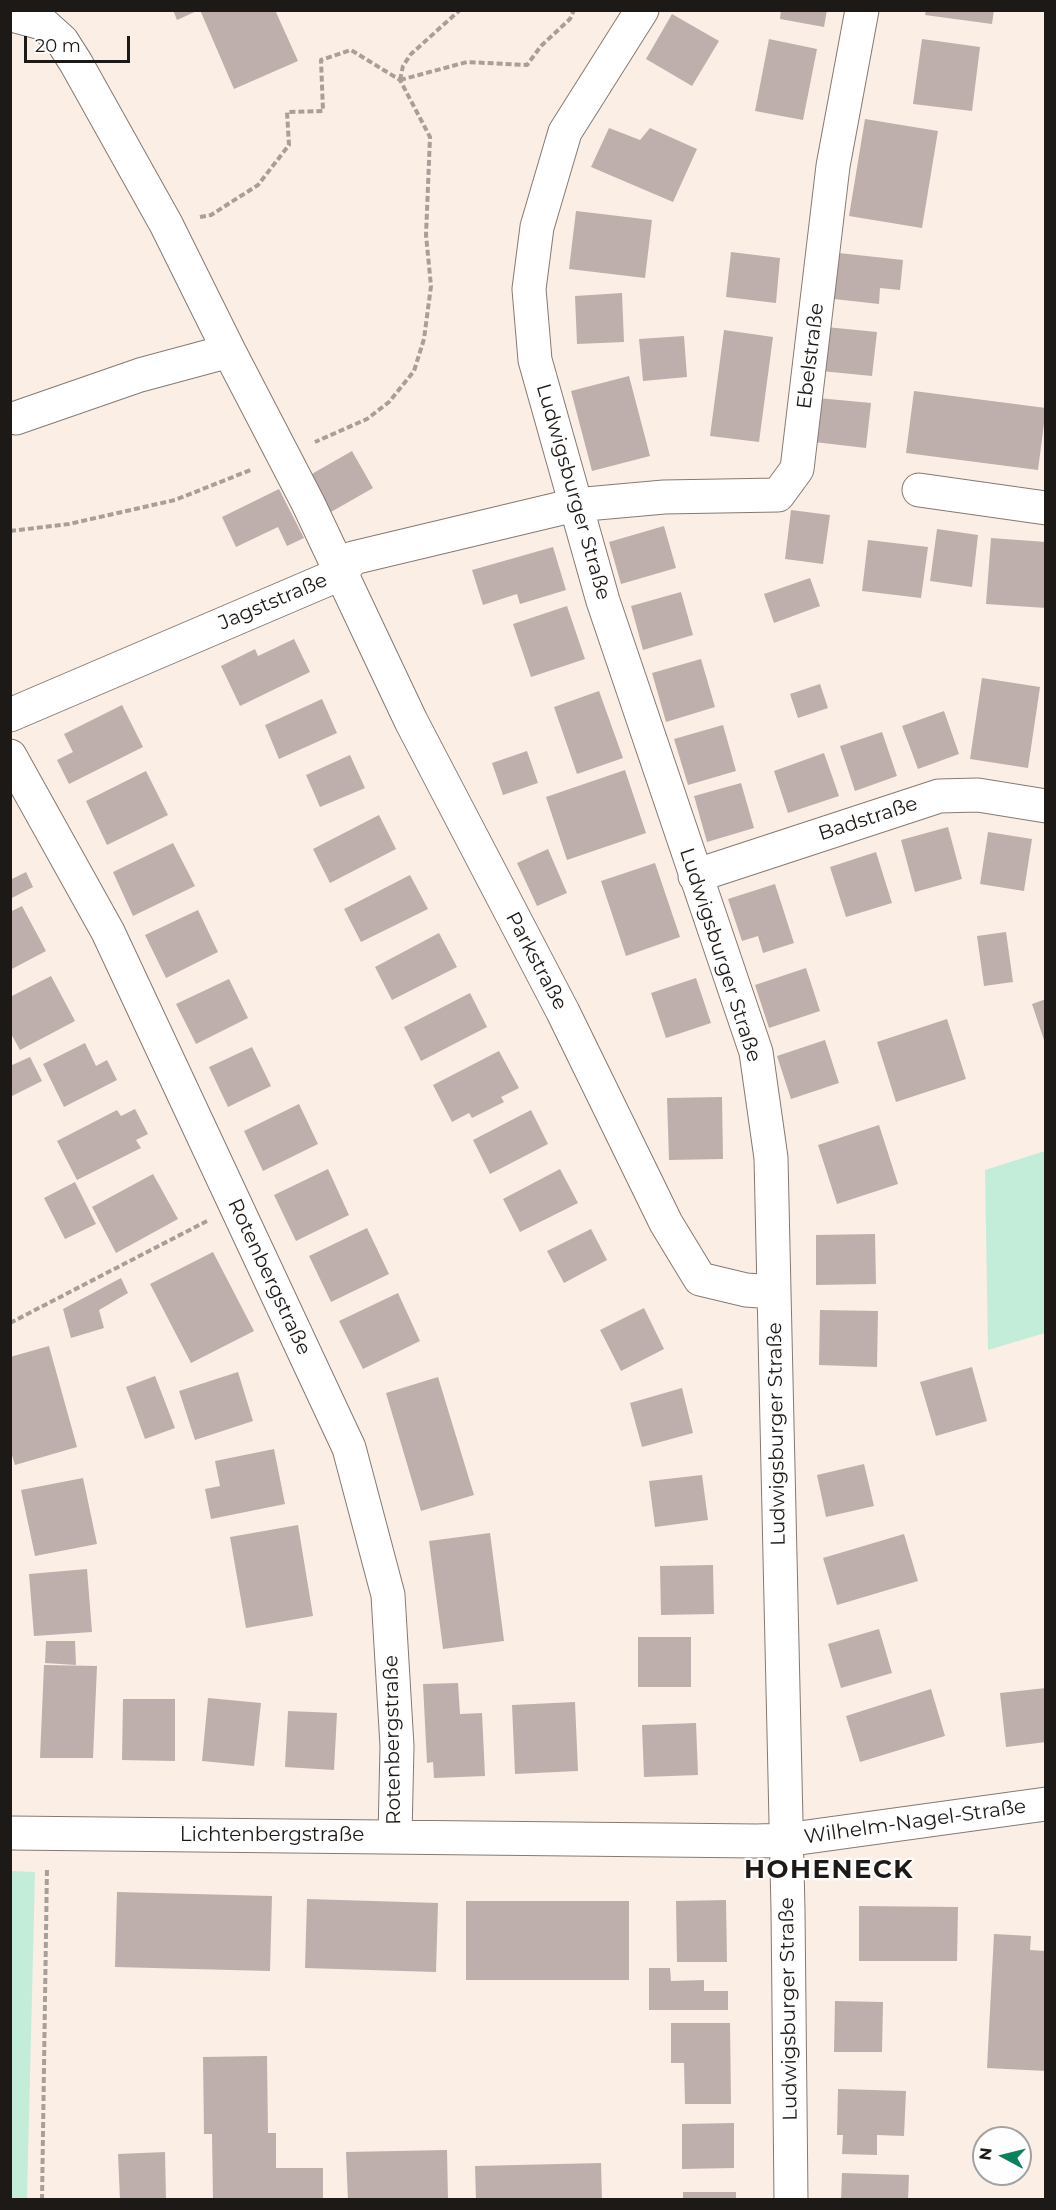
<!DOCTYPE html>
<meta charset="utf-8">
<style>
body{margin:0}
#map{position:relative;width:1056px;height:2210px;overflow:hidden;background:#fbeee5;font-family:Montserrat,sans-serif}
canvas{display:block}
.frame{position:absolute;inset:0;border:12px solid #1d1916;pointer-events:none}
.north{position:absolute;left:972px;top:2126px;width:60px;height:60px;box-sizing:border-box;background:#fefefe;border:2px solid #a4a2a1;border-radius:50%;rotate:277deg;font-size:16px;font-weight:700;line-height:24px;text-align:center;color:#1d1916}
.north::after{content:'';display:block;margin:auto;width:21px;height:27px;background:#09805e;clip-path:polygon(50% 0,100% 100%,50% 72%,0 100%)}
.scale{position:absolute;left:24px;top:36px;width:106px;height:27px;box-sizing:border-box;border:3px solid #1d1916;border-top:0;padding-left:8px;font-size:18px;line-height:21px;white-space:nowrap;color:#1d1916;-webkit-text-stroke:4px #fefefe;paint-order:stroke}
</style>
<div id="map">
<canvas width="1056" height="2210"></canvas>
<div class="frame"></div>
<div class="north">N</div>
<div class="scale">20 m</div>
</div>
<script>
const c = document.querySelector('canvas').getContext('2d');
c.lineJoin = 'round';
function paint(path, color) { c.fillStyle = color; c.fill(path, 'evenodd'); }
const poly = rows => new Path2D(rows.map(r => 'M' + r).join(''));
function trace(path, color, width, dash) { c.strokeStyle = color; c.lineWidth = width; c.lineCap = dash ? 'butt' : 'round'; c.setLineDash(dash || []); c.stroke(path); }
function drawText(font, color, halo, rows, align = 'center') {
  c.font = font + ' Montserrat,sans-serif'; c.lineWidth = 4.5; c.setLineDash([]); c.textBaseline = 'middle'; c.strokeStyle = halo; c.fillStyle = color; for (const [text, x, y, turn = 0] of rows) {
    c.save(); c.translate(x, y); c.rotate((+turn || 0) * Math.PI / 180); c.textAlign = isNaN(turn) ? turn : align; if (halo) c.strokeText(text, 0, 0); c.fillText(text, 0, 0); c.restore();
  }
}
paint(poly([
 [1045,1151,1045,1333,988,1350,985,1170],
 [11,1871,35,1872,27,2199,11,2199]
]), '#c4edd9');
paint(poly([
 [173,10,199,10,177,20],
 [200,10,275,10,298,61,234,89],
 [781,10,827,10,824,27,780,19],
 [926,10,994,10,992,24,925,15],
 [672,14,719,41,692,86,646,59],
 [769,39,817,49,803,120,755,111],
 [922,39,980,47,972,111,913,104],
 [865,119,938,131,922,228,849,216],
 [609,128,640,140,650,128,697,149,673,202,591,167],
 [576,211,652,220,645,278,569,269],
 [731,252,780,258,776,303,726,297],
 [839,253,903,260,900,290,880,288,879,304,834,299],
 [622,293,624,342,577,344,575,296],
 [826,327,877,332,872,376,821,371],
 [724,330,773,337,759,442,710,436],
 [684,336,687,377,643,381,639,339],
 [629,376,650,456,592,471,571,391],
 [914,391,1046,408,1038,470,906,453],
 [818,398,871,403,866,448,814,442],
 [352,451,373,488,331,512,310,475],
 [279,489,304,538,287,546,278,527,236,547,222,517],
 [791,510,830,515,823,564,785,559],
 [664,526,676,568,621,584,609,542],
 [937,529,978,535,972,587,930,581],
 [991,538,1046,542,1046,608,986,604],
 [868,540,928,547,921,598,862,591],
 [553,547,566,590,520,604,517,594,483,605,472,570],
 [810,578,820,606,774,623,764,594],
 [681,592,693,635,643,650,631,606],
 [567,606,585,659,531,677,513,624],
 [294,639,310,672,240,706,221,666,255,649,258,656],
 [701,659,715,707,666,722,652,673],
 [982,678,1040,687,1028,768,970,759],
 [820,684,828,708,798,718,790,694],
 [599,691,623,758,577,774,554,707],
 [322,699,337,733,279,759,265,725],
 [122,705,143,747,69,784,57,760,73,752,64,734],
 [944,711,959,754,918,769,902,726],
 [723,725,736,771,688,785,674,739],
 [882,732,897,776,855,791,840,746],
 [527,751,538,783,503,795,492,763],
 [824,753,839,796,788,813,774,771],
 [350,755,365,788,320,807,306,775],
 [625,770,646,833,567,860,546,797],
 [146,771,168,815,107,845,86,801],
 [741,783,754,828,707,842,694,796],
 [379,815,396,849,330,883,313,849],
 [948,827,962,879,915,892,901,840],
 [988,832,1032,839,1024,891,980,884],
 [173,843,195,886,133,916,113,872],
 [548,849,567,893,537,906,517,863],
 [876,852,892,903,846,917,830,867],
 [655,863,680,937,626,956,601,881],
 [26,872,33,887,10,899,10,880],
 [410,875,428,909,361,942,344,909],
 [775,884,794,943,763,953,758,936,742,941,728,899],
 [22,906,46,951,10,970,10,912],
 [198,910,218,952,166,978,145,935],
 [1006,932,1013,982,984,986,977,936],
 [439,933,457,967,392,1000,375,967],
 [806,968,820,1011,769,1028,755,985],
 [51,976,75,1021,20,1050,10,1032,10,997],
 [696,978,711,1023,666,1038,651,993],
 [229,979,248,1018,196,1044,176,1004],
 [470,993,487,1027,421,1061,404,1027],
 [1046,999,1046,1043,1045,1043,1032,1004],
 [947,1019,966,1079,896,1102,877,1042],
 [825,1040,839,1083,791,1099,777,1056],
 [85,1043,96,1066,107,1060,117,1080,64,1107,43,1064],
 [252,1047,271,1086,228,1107,209,1067],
 [499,1051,519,1088,501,1097,504,1102,472,1118,469,1113,452,1122,433,1085],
 [30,1057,42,1081,10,1097,10,1066],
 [722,1097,723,1159,669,1160,667,1098],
 [299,1104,318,1144,263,1171,244,1131],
 [135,1109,148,1134,136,1140,141,1148,77,1180,57,1141,117,1110,121,1116],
 [531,1110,548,1144,490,1174,473,1140],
 [879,1125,898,1184,837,1204,818,1145],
 [328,1169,349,1215,296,1241,274,1195],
 [560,1169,578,1203,520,1232,503,1199],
 [153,1174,178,1219,116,1253,92,1207],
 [75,1182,96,1224,65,1239,44,1198],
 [367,1228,389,1274,331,1302,309,1256],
 [591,1229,607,1260,564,1283,547,1251],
 [875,1234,876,1284,816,1285,816,1235],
 [213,1252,254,1331,191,1363,150,1284],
 [121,1278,128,1293,99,1310,104,1328,71,1338,63,1309],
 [398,1293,420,1341,363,1369,339,1321],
 [644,1308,664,1349,621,1371,600,1330],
 [820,1310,878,1311,877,1367,819,1365],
 [49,1346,77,1447,15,1465,10,1449,10,1357],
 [972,1367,987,1421,936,1436,920,1382],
 [238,1372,253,1421,195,1440,179,1391],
 [155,1376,175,1428,145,1439,126,1387],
 [438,1377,474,1495,421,1511,386,1393],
 [682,1388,693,1433,642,1447,630,1403],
 [274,1449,285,1504,211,1519,205,1489,220,1486,215,1461],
 [864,1464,874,1506,826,1517,817,1475],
 [702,1475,708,1520,655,1527,649,1481],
 [83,1478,97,1544,35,1556,21,1490],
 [298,1525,313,1616,246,1628,230,1537],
 [490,1533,504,1641,443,1649,429,1541],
 [904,1534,918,1581,837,1605,823,1558],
 [713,1565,714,1614,661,1615,660,1566],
 [87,1569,92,1632,34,1636,29,1574],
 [879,1629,892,1673,841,1688,828,1644],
 [638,1637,691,1637,691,1687,638,1687],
 [46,1641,75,1641,76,1665,45,1663],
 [44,1665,97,1666,93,1758,40,1758],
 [458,1683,460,1714,482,1713,485,1776,434,1778,433,1762,427,1763,423,1684],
 [1046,1688,1046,1742,1006,1747,1000,1693],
 [931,1689,945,1736,860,1762,846,1716],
 [208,1698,261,1703,254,1766,202,1761],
 [123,1699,175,1699,175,1761,122,1760],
 [575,1702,578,1771,515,1774,512,1705],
 [288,1711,337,1713,334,1770,285,1767],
 [696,1723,698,1775,644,1777,642,1725],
 [117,1892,272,1896,270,1971,115,1967],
 [307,1899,438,1903,436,1972,305,1968],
 [726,1900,727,1962,677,1962,676,1901],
 [466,1901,629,1901,629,1980,466,1980],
 [859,1906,958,1907,957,1961,859,1961],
 [994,1934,1031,1936,1030,1950,1046,1951,1046,2071,987,2068],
 [649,1968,670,1968,671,1981,704,1980,704,1991,728,1991,728,2010,649,2010],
 [835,2001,883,2002,882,2052,834,2052],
 [671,2023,730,2023,731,2104,685,2104,684,2063,671,2063],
 [267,2056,268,2133,276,2133,276,2168,323,2168,323,2200,213,2200,212,2134,204,2134,203,2057],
 [838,2089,906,2091,904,2136,877,2135,877,2155,842,2154,843,2135,837,2135],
 [734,2123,734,2168,682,2169,682,2124],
 [447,2150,448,2200,348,2200,346,2152],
 [165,2152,166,2200,120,2200,118,2154],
 [601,2163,602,2200,476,2200,475,2166],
 [842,2173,909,2175,908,2200,841,2200],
 [683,2192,736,2192,736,2200,683,2200]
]), '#beafad');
const minor = poly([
 [642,10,565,132,537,227,529,289,535,360,603,601,756,1052,771,1158,788,1910,791,2200],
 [16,16,42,23,62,41,76,63,166,224,229,351],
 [16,418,140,375,229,351,308,503,411,721,563,1012,666,1223,700,1279,746,1290,774,1292],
 [919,490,1046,508],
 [10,715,340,574,353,558,575,505,664,497,778,495,797,469,833,166,862,10],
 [10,756,108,932,349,1448,388,1595,397,1746,395,1836],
 [695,876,939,796,978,795,1046,806],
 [10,1833,757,1841,785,1840,1046,1804]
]);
trace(minor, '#857a72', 35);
trace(poly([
 [488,10,505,10],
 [400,80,467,62,527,65,541,46,570,19,574,10],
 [400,80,403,66,411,54,460,10],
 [200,217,211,215,258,185,289,145,287,112,323,111,321,60,351,50,400,80,430,137,426,235,431,286,424,339,414,371,389,402,367,419,315,442],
 [10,531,69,524,175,500,253,469],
 [10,1323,207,1221],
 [42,2200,47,1867]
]), '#a99f99', 4, [6, 3]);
trace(minor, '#fff', 33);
drawText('20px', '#1d1916', '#fefefe', [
 ["Ebelstraße",811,356,-83],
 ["Ludwigsburger Straße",573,492,74],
 ["Jagststraße",273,602,-23],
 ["Badstraße",868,819,-18],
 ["Ludwigsburger Straße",720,955,72],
 ["Parkstraße",536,961,62],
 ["Rotenbergstraße",269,1277,65],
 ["Ludwigsburger Straße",777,1434,-91],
 ["Rotenbergstraße",393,1740,-91],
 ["Wilhelm-Nagel-Straße",915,1822,-8],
 ["Lichtenbergstraße",272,1835],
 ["Ludwigsburger Straße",789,2009,-91]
]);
c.letterSpacing = '1.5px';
drawText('bold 26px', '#1d1916', '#fefefe', [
 ["HOHENECK",829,1870]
]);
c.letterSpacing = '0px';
</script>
